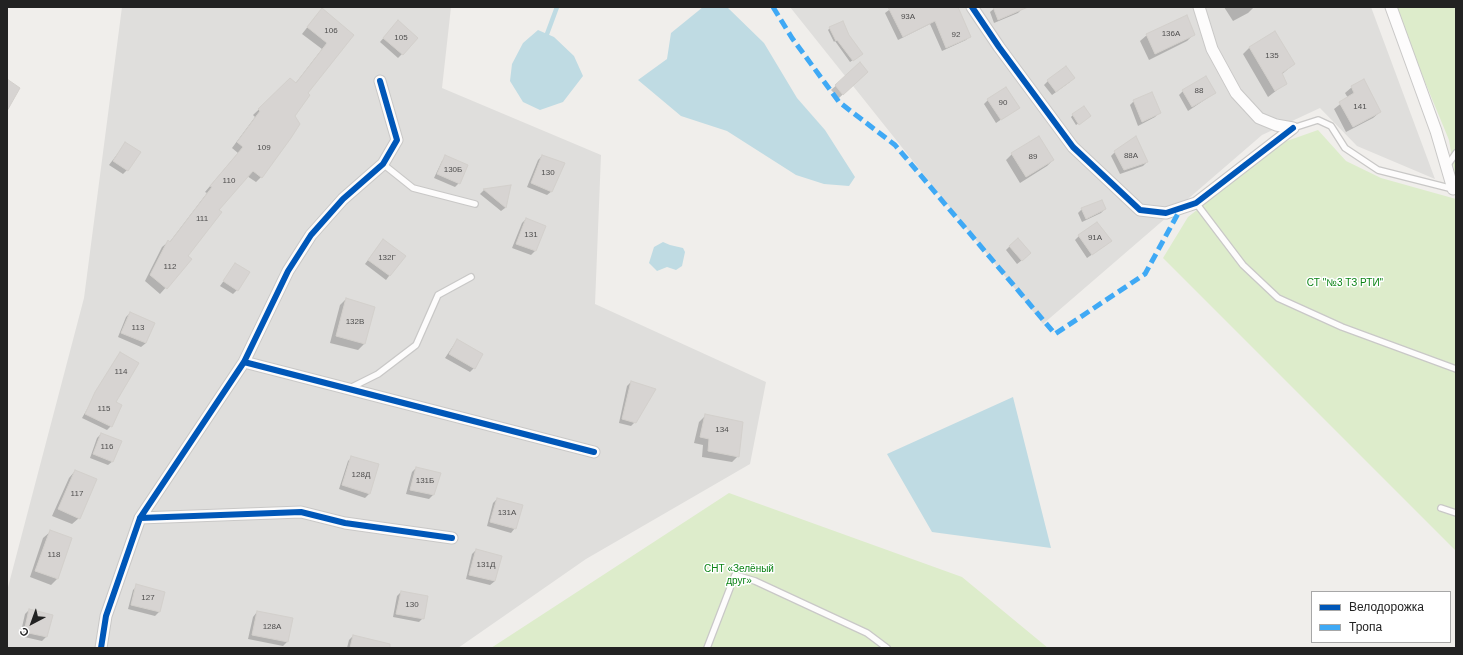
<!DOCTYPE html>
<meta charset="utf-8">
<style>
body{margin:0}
#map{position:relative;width:1463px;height:655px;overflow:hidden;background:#f0eeeb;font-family:Arial,sans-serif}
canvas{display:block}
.frame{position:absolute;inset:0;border:8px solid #222;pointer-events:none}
.legend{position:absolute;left:1311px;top:591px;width:140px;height:52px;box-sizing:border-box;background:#fff;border:1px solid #a7a7a7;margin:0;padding:5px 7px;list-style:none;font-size:12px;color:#222}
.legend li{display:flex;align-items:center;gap:8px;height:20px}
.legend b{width:20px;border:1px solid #a7a7a7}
.north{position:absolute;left:12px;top:603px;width:40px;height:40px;-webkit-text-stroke:3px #fff;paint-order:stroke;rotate:221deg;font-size:11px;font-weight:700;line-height:16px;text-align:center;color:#222}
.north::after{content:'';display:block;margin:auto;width:14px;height:18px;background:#222;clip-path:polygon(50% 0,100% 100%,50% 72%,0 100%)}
</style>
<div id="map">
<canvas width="1463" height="655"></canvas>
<div class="frame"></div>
<ul class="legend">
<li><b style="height:5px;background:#0057b8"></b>Велодорожка</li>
<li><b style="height:5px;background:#3fa9f5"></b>Тропа</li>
</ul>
<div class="north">С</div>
</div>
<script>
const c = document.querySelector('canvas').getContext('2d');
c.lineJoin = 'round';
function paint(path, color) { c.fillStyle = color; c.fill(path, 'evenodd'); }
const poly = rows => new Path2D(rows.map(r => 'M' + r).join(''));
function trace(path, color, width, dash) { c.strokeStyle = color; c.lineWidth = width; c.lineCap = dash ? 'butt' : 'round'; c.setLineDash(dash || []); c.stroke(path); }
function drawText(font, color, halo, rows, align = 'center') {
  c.font = font + ' Arial,sans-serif'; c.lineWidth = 3; c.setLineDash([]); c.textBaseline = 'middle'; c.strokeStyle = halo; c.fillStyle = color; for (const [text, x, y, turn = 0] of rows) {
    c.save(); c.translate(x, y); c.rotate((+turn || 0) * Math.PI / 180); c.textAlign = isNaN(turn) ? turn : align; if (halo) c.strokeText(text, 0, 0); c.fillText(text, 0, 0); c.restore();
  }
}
paint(poly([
 [122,7,451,7,442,88,601,155,595,304,766,382,750,464,586,559,458,648,7,648,7,591,84,298],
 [790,7,1371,7,1435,179,1357,146,1320,108,1262,135,1043,324]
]), '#dfdedc');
paint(poly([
 [1394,7,1456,7,1456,181,1449,140],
 [1318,130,1346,161,1381,178,1456,199,1456,551,1163,258,1188,217,1284,142],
 [729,493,962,577,1048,648,491,648]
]), '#ddeccb');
paint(poly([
 [703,7,727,7,764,43,797,98,825,130,855,177,849,186,824,184,796,175,727,131,681,116,638,80,667,59,671,33],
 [538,30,554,37,574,56,583,76,563,102,540,110,523,102,510,81,512,64,523,43],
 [663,242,670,245,683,248,685,252,682,266,676,270,667,267,657,271,649,263,654,247],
 [1013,397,1051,548,932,532,887,454]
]), '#bfdbe3');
paint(poly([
 [893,7,954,7,970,36,966,40,942,51,930,24,898,40,885,13],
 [996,7,1021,7,1022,9,1018,13,994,23,990,12],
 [1224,7,1254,7,1248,13,1233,21],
 [317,15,353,35,307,93,261,177,256,182,247,176,218,210,187,256,191,259,160,294,145,281,162,247,168,242,169,243,207,193,205,192,238,153,232,148,255,117,253,115,290,80,295,84,322,49,302,34],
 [394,26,402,54,398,58,380,42],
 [830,28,860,55,850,62,835,41,834,42,828,30],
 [1194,34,1187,41,1149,60,1140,41,1147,35],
 [1250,47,1294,64,1281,75,1286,83,1268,97,1243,54],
 [860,64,863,76,839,98,831,90],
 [1048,81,1070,82,1052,95,1044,85],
 [1352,87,1380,112,1373,118,1346,132,1334,109,1348,98,1345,93],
 [1183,91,1215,93,1188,111,1179,95],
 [988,100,1018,108,996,123,984,104],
 [1134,101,1159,113,1155,117,1138,126,1130,105],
 [1073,115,1088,117,1076,125,1071,117],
 [125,144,127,170,123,174,109,165],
 [1115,152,1147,162,1143,166,1120,174,1111,156],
 [1012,154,1053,160,1047,166,1020,183,1006,160],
 [542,156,552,191,547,195,527,187,538,160],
 [446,157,459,183,455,187,434,178,442,161],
 [510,186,505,208,501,211,480,194,484,190],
 [1082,209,1105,209,1101,213,1082,222,1078,213],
 [526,219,544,226,535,251,531,255,512,248,522,223],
 [1079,236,1106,245,1087,258,1075,240],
 [380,244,404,256,386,280,365,264],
 [1010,246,1026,257,1017,264,1006,250],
 [236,264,237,290,233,294,220,286],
 [346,299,364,344,358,350,330,343,340,305],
 [130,313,154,323,146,343,141,347,118,337,126,317],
 [457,340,474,368,470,372,445,358],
 [121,353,111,426,107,430,82,418,117,357],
 [631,382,635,422,631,426,619,423,627,386],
 [706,415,738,456,732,462,702,457,703,445,694,443,699,422],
 [101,434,113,461,108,465,90,458,97,438],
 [352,457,369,494,365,498,339,489,348,461],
 [416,468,433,495,429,499,406,494,412,472],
 [75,471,79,518,72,524,52,516,69,478],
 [497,499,515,528,511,533,487,526,493,503],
 [50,532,57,579,51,585,30,577,43,538],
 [476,550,495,581,490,585,466,579,472,554],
 [137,586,159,612,155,616,128,609,133,590],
 [401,592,423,618,419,622,393,617,397,596],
 [29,610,46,637,42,641,20,636,25,614],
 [257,612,292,619,287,642,283,646,248,639,253,617],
 [353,636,368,648,347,648,349,640]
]), '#0003');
trace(poly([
 [547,34,557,7]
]), '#bfdbe3', 4.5);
const building = poly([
 [888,7,958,7,971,37,946,48,935,21,903,37,888,7],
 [993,7,1028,7,998,20,993,7],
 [322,8,354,35,308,93,310,95,295,116,300,124,291,138,262,178,253,171,219,210,222,212,188,256,192,259,167,289,150,275,168,240,170,242,212,187,210,186,243,147,237,142,260,111,258,109,290,78,296,83,327,43,307,27,322,8],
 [1187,15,1195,35,1155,54,1146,34,1187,15],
 [398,20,418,38,403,55,383,38,398,20],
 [843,21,849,35,863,54,853,61,837,40,836,41,829,27,843,21],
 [1275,31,1295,64,1282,73,1287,84,1275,91,1249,47,1275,31],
 [860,62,868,72,843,95,835,85,860,62],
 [1066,66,1075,78,1056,92,1047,80,1066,66],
 [1206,76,1216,93,1192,107,1182,90,1206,76],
 [7,79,20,88,7,111,7,79],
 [1364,79,1381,112,1353,127,1339,102,1354,93,1351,86,1364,79],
 [1006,87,1020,108,1001,120,987,99,1006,87],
 [1152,92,1161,113,1142,122,1133,100,1152,92],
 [1084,106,1091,116,1079,125,1072,114,1084,106],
 [1039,136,1054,160,1026,177,1011,153,1039,136],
 [1136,136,1148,162,1124,170,1114,151,1136,136],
 [125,142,141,152,128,171,113,161,125,142],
 [445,155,468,165,460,184,437,174,445,155],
 [542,155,565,163,552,192,531,183,542,155],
 [511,185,506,208,483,189,511,185],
 [1102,200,1106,209,1086,219,1081,208,1102,200],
 [526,218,546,226,536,251,516,244,526,218],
 [1097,222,1112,241,1092,255,1078,235,1097,222],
 [1018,238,1031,253,1022,261,1009,246,1018,238],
 [383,239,406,256,390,276,368,260,383,239],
 [235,263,250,272,238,291,223,281,235,263],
 [346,298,375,307,365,344,336,336,346,298],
 [130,312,155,323,146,343,121,333,130,312],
 [457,339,483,354,475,369,449,354,457,339],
 [120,352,139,363,116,402,122,405,112,427,85,414,95,392,120,352],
 [631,381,656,389,636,423,622,419,631,381],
 [705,414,743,422,739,457,708,451,709,439,700,437,705,414],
 [101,433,122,441,113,462,93,454,101,433],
 [351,456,379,464,370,494,342,485,351,456],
 [416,467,441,473,434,495,410,490,416,467],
 [75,470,97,479,80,519,58,509,75,470],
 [497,498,523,505,516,529,490,522,497,498],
 [50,530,72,538,58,579,35,571,50,530],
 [476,549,502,556,495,581,469,575,476,549],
 [136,584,165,592,160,612,131,605,136,584],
 [401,591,428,596,424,619,396,614,401,591],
 [29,609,53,615,47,637,24,632,29,609],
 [257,611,293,618,288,642,252,635,257,611],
 [353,635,390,644,390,648,350,648,353,635]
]);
paint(building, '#d7d4d2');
trace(building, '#d3d0cc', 1);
const service = poly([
 [1293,128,1318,120,1331,126,1345,148,1378,170,1453,189],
 [383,164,413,188,475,204],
 [1447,166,1456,153],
 [1196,203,1243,265,1278,298,1342,327,1456,369],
 [350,388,378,374,416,345,438,295,471,277],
 [1441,508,1456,513],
 [707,648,735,575,755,581,867,633,887,648]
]);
const minor = poly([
 [972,7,999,47,1073,147,1140,210,1166,213,1196,203,1293,128],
 [1199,7,1212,49,1236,93,1259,118,1276,125,1293,128],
 [1391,7,1436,131,1453,189],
 [244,362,594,452],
 [140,518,301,512,345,523,452,538],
 [101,648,106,616,140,518,244,362,288,271,311,235,343,199,383,164,397,140,380,81]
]);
trace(service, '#c9c8c7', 8);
trace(minor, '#c9c8c7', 13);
trace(service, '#fdfcfc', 5.5);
trace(minor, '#fdfcfc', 11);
trace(poly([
 [773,7,792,38,839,102,895,145,1055,334,1145,274,1181,208]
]), '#3fa9f5', 5, [10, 5]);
trace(poly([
 [972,7,999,47,1073,147,1140,210,1166,213,1196,203,1293,128],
 [244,362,594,452],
 [140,518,301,512,345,523,452,538],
 [101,648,106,616,140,518,244,362,288,271,311,235,343,199,383,164,397,140,380,81]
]), '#0057b8', 6);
drawText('8px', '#4f4e4e', null, [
 ["93А",908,17],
 ["106",331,31],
 ["136А",1171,34],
 ["92",956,35],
 ["105",401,38],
 ["135",1272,56],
 ["88",1199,91],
 ["90",1003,103],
 ["141",1360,107],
 ["109",264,148],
 ["88А",1131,156],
 ["89",1033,157],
 ["130Б",453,170],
 ["130",548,173],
 ["110",229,181],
 ["111",202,219],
 ["131",531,235],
 ["91А",1095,238],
 ["132Г",387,258],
 ["112",170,267],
 ["132В",355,322],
 ["113",138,328],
 ["114",121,372],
 ["115",104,409],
 ["134",722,430],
 ["116",107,447],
 ["128Д",361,475],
 ["131Б",425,481],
 ["117",77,494],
 ["131А",507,513],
 ["118",54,555],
 ["131Д",486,565],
 ["127",148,598],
 ["130",412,605],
 ["128А",272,627]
]);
drawText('10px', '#0c8416', '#fff', [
 ["СТ \"№3 ТЗ РТИ\"",1345,283],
 ["СНТ «Зелёный",739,569],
 ["друг»",739,581]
]);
</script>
